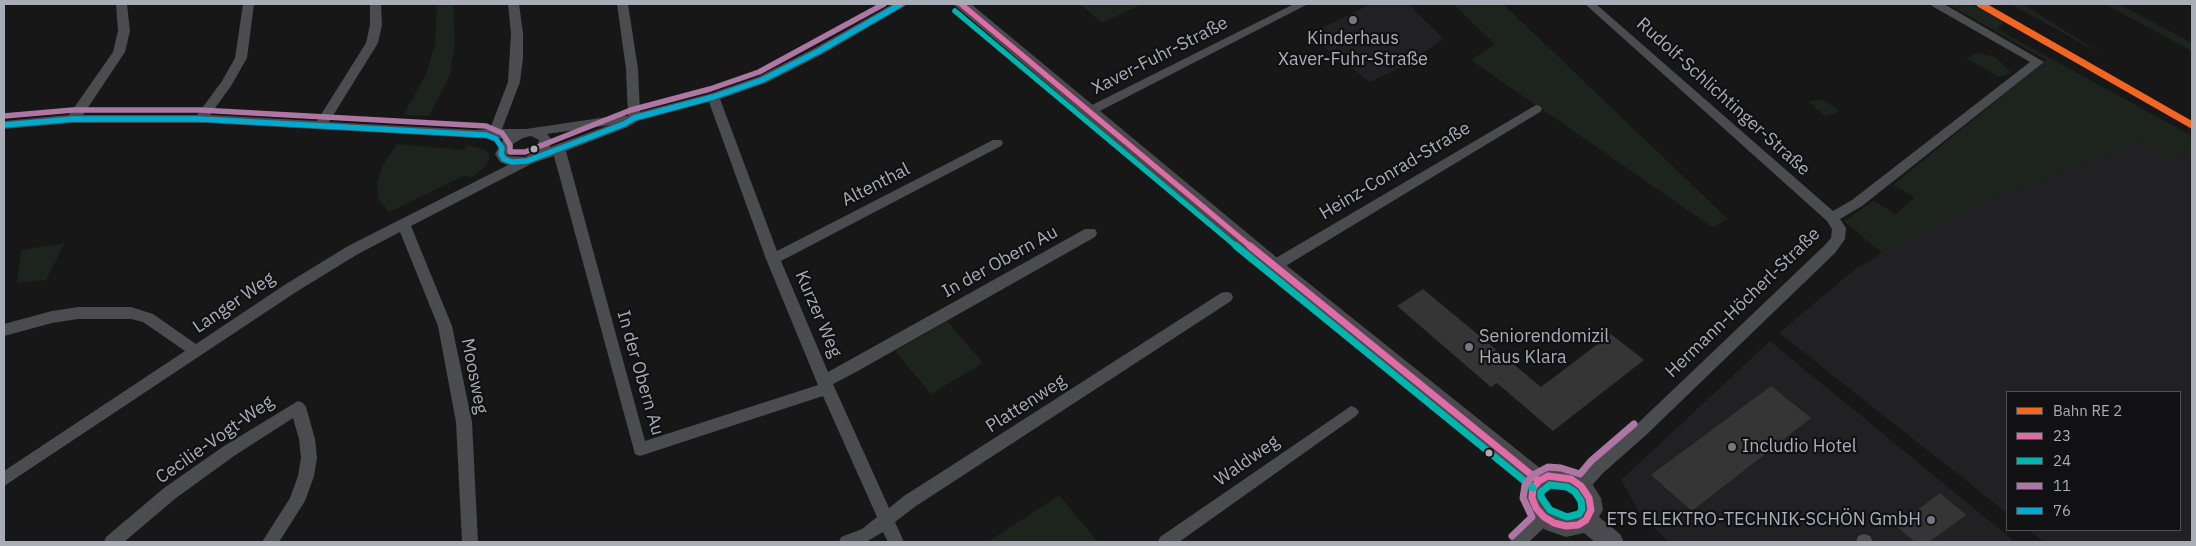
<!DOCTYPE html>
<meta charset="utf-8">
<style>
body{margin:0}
#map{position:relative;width:2196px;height:546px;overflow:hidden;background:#171717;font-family:"IBM Plex Sans",sans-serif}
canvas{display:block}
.frame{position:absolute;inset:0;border:5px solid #a8adb8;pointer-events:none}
.legend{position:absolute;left:2006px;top:391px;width:175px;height:140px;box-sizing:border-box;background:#111113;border:1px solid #4d4f55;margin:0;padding:6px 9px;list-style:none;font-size:15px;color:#a8adb8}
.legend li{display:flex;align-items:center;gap:10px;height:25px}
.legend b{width:25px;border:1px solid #4d4f55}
</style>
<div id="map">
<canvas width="2196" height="546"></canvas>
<div class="frame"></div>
<ul class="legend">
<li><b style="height:6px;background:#f26522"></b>Bahn RE 2</li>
<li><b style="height:6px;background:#df6ca7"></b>23</li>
<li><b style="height:6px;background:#00b5ae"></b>24</li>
<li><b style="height:6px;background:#ae76a3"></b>11</li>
<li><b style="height:6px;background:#00a9ce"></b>76</li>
</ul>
</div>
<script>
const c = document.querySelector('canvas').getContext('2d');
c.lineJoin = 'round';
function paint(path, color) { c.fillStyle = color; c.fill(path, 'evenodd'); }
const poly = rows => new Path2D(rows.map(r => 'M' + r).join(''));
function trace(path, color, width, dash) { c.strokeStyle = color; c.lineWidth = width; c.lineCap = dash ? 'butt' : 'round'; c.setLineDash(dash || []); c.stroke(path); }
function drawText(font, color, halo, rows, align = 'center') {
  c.font = font + ' "IBM Plex Sans",sans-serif'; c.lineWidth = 4.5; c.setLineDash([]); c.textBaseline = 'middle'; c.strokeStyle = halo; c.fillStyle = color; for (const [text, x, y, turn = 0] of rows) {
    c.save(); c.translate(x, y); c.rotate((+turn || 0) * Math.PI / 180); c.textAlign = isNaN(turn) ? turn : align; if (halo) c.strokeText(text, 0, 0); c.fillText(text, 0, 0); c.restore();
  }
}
paint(poly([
 [1371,4,1408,4,1444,39,1407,64,1370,82,1308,35],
 [2140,141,2175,160,2192,149,2192,542,2044,542,2029,530,2180,530,2180,392,2007,392,2007,513,1779,333,1854,270,1882,253,1984,202],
 [1770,341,2015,542,1669,542,1642,517,1621,480]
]), '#212123');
paint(poly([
 [437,4,453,4,455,43,450,75,429,116,403,115,426,75,435,45],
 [1080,4,1142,4,1102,23],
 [1453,4,1503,4,1728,219,1712,227,1471,60,1495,44],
 [1948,4,1972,4,2004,22,1997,29,2192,136,2192,149,2175,160,2140,141,1984,202,1882,253,1844,221,1874,201,1896,214,1915,197,1893,185,2046,60],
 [2011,4,2023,4,2106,57],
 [2105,4,2119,4,2192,43,2192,51],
 [1978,53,1995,57,2012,73,1999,77,1966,58],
 [1823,100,1840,111,1825,116,1808,101],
 [397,144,463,150,468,145,486,150,489,154,489,159,486,166,472,177,463,176,389,212,378,198,377,183,383,165],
 [65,243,46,280,17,283,21,250],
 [947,321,983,363,931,394,895,351],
 [1059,495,1098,542,988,542]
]), '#1d241e');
paint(poly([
 [1423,289,1541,387,1611,334,1644,360,1553,431,1497,383,1491,387,1397,306],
 [1771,386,1811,418,1692,511,1651,475],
 [1940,493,1966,515,1929,542,1915,542,1896,526]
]), '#353536');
paint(poly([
 [116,4,127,4,130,31,125,52,83,115,197,115,222,81,235,58,243,4,254,4,247,58,231,86,210,115,317,121,366,43,370,25,370,4,381,4,382,25,378,43,329,122,476,130,490,129,508,82,511,33,508,4,519,4,523,33,523,58,520,82,502,129,526,129,621,115,628,116,626,69,617,4,628,4,638,69,640,112,709,94,758,77,815,48,893,4,906,4,905,6,823,54,766,83,720,99,777,251,993,140,1001,140,1003,143,1001,146,781,261,828,372,1085,229,1095,229,1097,233,1095,237,856,372,833,384,889,508,904,496,1221,293,1226,292,1231,293,1233,297,1231,301,916,506,895,522,904,542,888,542,883,532,866,542,839,542,841,537,862,529,877,517,823,396,640,456,635,454,554,156,533,163,411,226,452,326,472,422,478,542,462,542,456,422,438,326,400,232,358,254,296,292,4,486,4,471,185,351,143,322,131,319,78,319,52,323,4,336,4,324,52,311,78,307,131,307,153,314,196,344,286,284,348,246,508,165,500,162,495,154,504,138,494,139,206,123,73,123,4,129,4,121,69,115,113,52,118,31,116,4],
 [709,102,766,259,818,385,645,441,566,151,628,127,638,121,709,102],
 [610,125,550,147,551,139,547,134,610,125],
 [531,136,539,140,536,151,525,157,508,156,507,154,511,145,523,138,531,136],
 [1294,4,1308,4,1092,115,1088,116,1082,112,1084,109,1294,4],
 [1585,4,1596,4,1833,211,1852,200,2030,62,1932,6,1931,4,1944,4,2044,62,1862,206,1840,219,1846,228,1845,239,1835,253,1645,436,1603,473,1587,491,1581,493,1575,491,1573,486,1591,463,1635,426,1825,245,1831,238,1832,229,1827,221,1585,4],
 [1536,105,1540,106,1542,109,1540,112,1279,270,1269,270,1267,266,1269,262,1536,105],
 [298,401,303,403,306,407,315,439,317,458,314,476,305,501,279,542,262,542,290,498,298,476,301,458,299,439,293,418,234,456,176,498,124,542,104,542,106,537,164,488,224,446,298,401],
 [1351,406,1356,408,1359,412,1356,416,1179,542,1158,542,1160,537,1351,406],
 [1544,510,1550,512,1552,517,1550,522,1529,542,1510,542,1512,537,1538,512,1544,510],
 [1864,534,1870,536,1873,542,1856,542,1858,536,1864,534]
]), '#4b4c50');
paint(poly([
 [953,4,971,4,1281,261,1541,469,1548,466,1559,466,1579,472,1589,479,1601,498,1603,510,1599,517,1620,534,1624,542,1595,542,1584,533,1566,537,1546,530,1536,524,1528,515,1520,498,1524,483,1267,271,953,4],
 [1551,486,1565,487,1573,493,1578,501,1578,513,1566,515,1552,510,1544,498,1544,492,1551,486]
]), '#4a4a4e');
trace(poly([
 [961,4,1251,247]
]), '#df6ca7', 5.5);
trace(poly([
 [1250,246,1539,481],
 [1548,476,1571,479,1581,486,1589,498,1591,510,1586,520,1578,525,1566,526,1554,523,1544,517,1536,508,1532,498,1533,488,1539,481,1548,476]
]), '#df6ca7', 7);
trace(poly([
 [955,11,1237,247]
]), '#00b5ae', 5.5);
trace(poly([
 [1236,246,1533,488],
 [1550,485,1567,487,1575,492,1581,501,1582,509,1579,514,1567,517,1550,510,1541,497,1541,492,1550,485]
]), '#00b5ae', 7);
trace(poly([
 [4,116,73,110,200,110,486,126,502,133,510,145,510,152,525,152,631,110,710,89,759,72,884,4]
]), '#ae76a3', 5.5);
trace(poly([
 [1512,536,1532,517,1523,498,1525,485,1533,475,1548,467,1561,468,1580,474,1591,461,1634,424]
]), '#ae76a3', 7);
trace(poly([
 [4,125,73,119,200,119,486,135,496,139,502,148,501,154,504,159,512,162,527,161,624,124,634,118,713,97,762,80,819,51,901,4]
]), '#00a9ce', 5.5);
trace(poly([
 [1980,4,2192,125]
]), '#f26522', 7);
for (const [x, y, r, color] of [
 [1353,20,5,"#757880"],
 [534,149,4.5,"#a8adb8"],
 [1469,347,5,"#757880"],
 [1732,447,5,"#757880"],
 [1489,453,4.5,"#a8adb8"],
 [1931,520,5,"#757880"]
]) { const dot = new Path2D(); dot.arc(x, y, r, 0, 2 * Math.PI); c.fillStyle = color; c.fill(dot); trace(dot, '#111113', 2); }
drawText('18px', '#a8adb8', '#111113', [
 ["Kinderhaus",1353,39,"center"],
 ["Xaver-Fuhr-Straße",1353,60,"center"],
 ["Seniorendomizil",1479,337],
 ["Haus Klara",1479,358],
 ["Includio Hotel",1742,447],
 ["ETS ELEKTRO-TECHNIK-SCHÖN GmbH",1921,520,"right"]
], 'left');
drawText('18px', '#a8adb8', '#111113', [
 ["Xaver-Fuhr-Straße",1160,56,-27],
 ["Rudolf-Schlichtinger-Straße",1723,97,42],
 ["Heinz-Conrad-Straße",1395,171,-31],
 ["Altenthal",876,185,-27],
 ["In der Obern Au",1000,262,-29],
 ["Langer Weg",234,303,-34],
 ["Hermann-Höcherl-Straße",1743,303,-44],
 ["Kurzer Weg",818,314,67],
 ["In der Obern Au",640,373,74],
 ["Moosweg",474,376,79],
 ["Plattenweg",1026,404,-33],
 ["Cecilie-Vogt-Weg",215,440,-35],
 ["Waldweg",1247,461,-35]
]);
</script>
